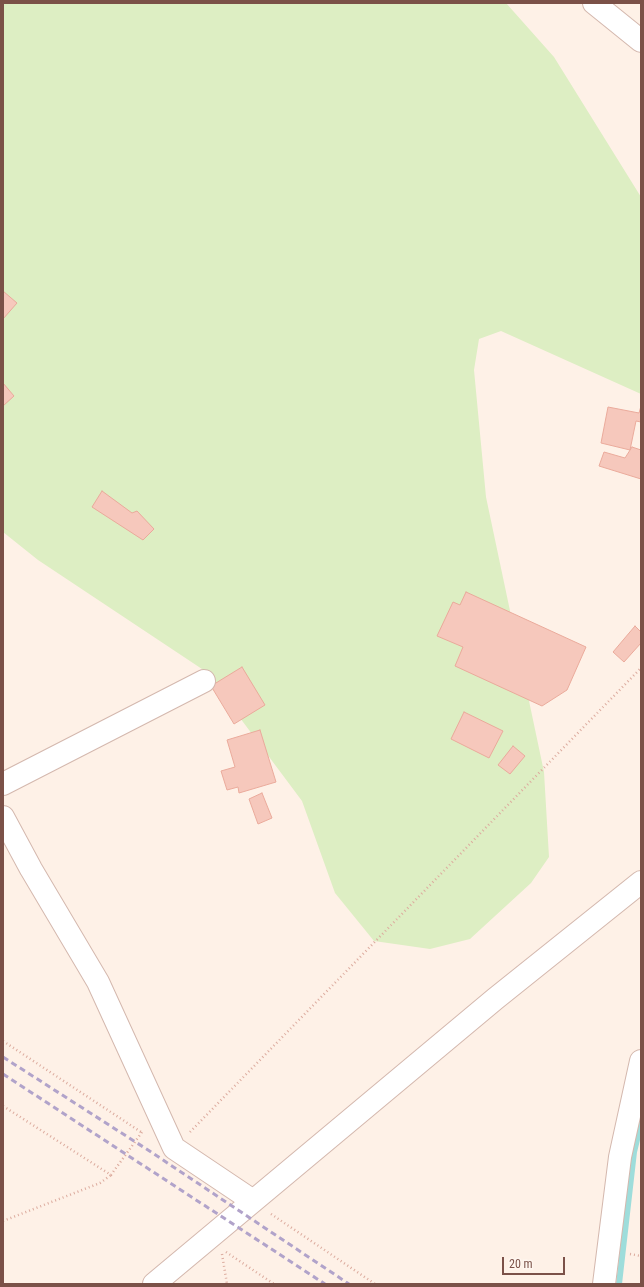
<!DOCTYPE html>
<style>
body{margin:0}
#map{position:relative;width:644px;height:1287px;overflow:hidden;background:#fef1e7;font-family:"Roboto Condensed",sans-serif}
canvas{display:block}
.frame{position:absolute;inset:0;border:4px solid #7b5148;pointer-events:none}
.scale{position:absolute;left:502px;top:1257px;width:63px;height:18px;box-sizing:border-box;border:2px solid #7b5148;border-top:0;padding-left:5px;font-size:12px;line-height:14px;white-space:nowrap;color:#7b5148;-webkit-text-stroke:3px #fff6ef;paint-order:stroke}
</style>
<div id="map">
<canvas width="644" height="1287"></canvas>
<div class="frame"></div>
<div class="scale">20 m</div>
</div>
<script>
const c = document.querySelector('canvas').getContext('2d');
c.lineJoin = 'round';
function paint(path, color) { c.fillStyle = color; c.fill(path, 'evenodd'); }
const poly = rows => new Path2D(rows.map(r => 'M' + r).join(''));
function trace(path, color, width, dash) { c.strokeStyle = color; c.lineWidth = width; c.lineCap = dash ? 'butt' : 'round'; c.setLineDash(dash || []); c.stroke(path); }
paint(poly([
 [3,3,506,3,554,57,641,197,641,394,501,331,479,339,474,370,486,497,544,772,549,857,531,883,470,939,430,949,374,941,335,893,302,801,205,671,38,560,3,532]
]), '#ddeec3');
trace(poly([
 [619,1284,634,1152,641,1123]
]), '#9edddb', 6);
const building = poly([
 [3,291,17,303,3,319,3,291],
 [3,383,14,396,3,406,3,383],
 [641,406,641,422,636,421,630,450,601,443,608,407,639,413,641,406],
 [632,447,641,450,641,479,599,466,604,452,625,458,632,447],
 [102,491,132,513,137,511,154,529,143,540,92,507,102,491],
 [466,592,586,647,567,690,542,706,455,666,463,647,437,636,453,602,460,605,466,592],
 [635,626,641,632,641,643,624,662,613,652,635,626],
 [242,667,265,705,234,724,211,686,242,667],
 [464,712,503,731,489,758,451,739,464,712],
 [260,730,276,782,239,793,238,787,227,790,221,771,235,767,227,740,260,730],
 [513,746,525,756,510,774,498,765,513,746],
 [262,793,272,818,258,824,249,799,262,793]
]);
paint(building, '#f6c8bc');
trace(building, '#eaaa9b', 1);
const minor = poly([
 [594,3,641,41],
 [3,784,204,681],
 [3,817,31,869,98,982,174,1148,253,1201],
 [154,1284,495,999,641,882],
 [604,1284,620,1157,641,1061]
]);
trace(minor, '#d4b8ae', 24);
trace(poly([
 [3,1041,141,1132],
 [3,1106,111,1175,142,1132],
 [190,1132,641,668],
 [271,1214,375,1284],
 [3,1221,100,1183,111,1175],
 [226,1252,274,1284],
 [222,1254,227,1284],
 [630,1254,641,1256]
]), '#dcab9e', 2.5, [1, 3]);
trace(minor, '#fff', 22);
trace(poly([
 [3,1057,148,1150,349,1284],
 [3,1074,325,1284]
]), '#b1a3ca', 3, [6, 4]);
</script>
